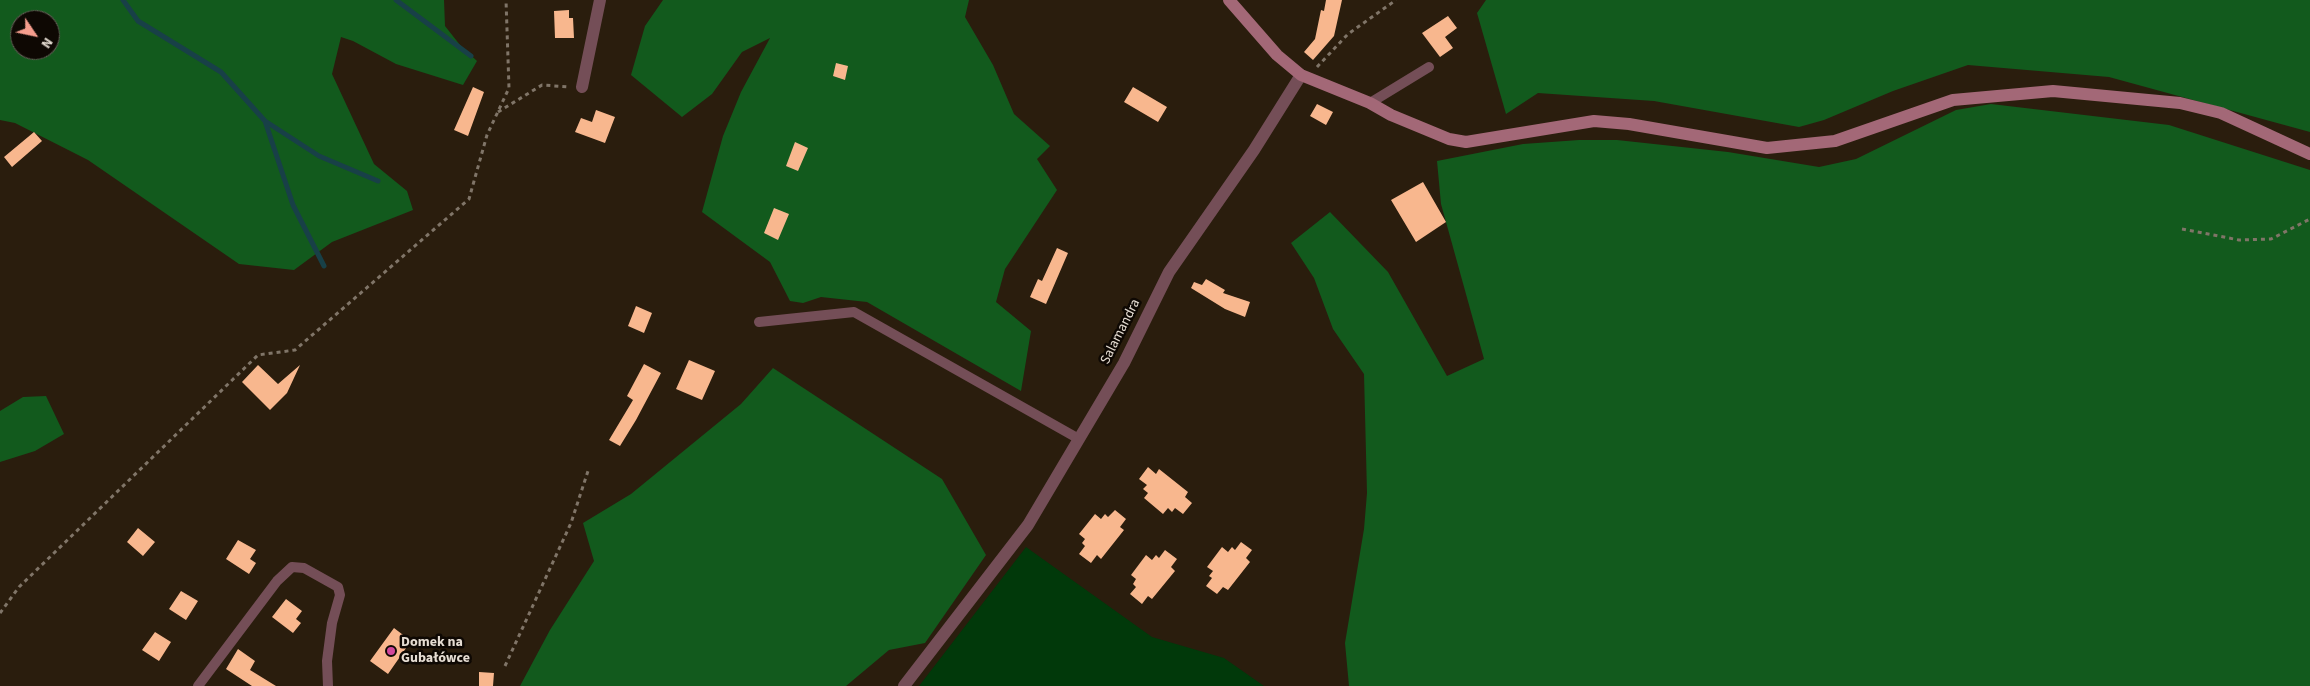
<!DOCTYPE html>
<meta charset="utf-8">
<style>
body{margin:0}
#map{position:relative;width:2310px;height:686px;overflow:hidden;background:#2a1d0d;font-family:"Source Sans 3",sans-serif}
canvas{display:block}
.north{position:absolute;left:10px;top:10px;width:50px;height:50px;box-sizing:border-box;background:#0e0803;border:1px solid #645d56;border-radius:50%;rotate:124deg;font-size:14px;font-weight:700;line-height:20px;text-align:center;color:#e6ddd3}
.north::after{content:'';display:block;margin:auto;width:18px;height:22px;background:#f59d8d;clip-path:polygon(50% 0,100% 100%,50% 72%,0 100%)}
</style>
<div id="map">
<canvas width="2310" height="686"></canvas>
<div class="north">N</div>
</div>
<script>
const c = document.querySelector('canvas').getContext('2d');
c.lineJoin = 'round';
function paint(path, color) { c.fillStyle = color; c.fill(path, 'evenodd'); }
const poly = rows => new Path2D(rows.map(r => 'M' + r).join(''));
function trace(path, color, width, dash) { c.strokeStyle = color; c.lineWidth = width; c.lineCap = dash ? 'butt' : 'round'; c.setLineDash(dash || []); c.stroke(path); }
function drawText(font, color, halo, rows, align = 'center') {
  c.font = font + ' "Source Sans 3",sans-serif'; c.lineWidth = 5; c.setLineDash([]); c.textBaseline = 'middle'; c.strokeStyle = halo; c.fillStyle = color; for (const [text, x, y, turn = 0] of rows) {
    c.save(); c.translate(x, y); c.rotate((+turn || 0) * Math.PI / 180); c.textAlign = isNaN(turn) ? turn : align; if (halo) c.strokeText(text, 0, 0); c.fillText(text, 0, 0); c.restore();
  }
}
paint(poly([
 [1026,547,1152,637,1224,658,1264,686,919,686]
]), '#01390a');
paint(poly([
 [0,0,444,0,445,26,460,45,477,61,463,85,396,64,353,41,341,37,332,74,374,164,407,191,413,210,332,242,294,270,239,264,88,160,15,123,0,120],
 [20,20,50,20,50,50,20,50],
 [663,0,969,0,965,17,993,65,1014,114,1050,146,1037,159,1057,190,1005,269,996,302,1031,331,1021,391,867,302,821,297,803,303,790,301,770,262,702,212,723,136,741,92,770,38,742,52,712,94,682,117,631,75,645,26],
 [1486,0,2310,0,2310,132,2109,77,1968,65,1893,91,1824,120,1799,127,1654,101,1538,93,1506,114,1477,13],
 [1991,104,2169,125,2310,170,2310,686,1349,686,1345,643,1364,529,1367,493,1364,374,1333,329,1314,278,1291,243,1330,212,1388,272,1447,376,1484,359,1441,204,1437,161,1523,144,1579,140,1617,140,1728,152,1819,167,1856,159,1956,110],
 [773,368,942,479,986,555,925,643,889,650,846,686,520,686,550,630,594,561,583,523,631,494,741,404],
 [46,396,64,434,35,451,0,462,0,411,23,397]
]), '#125a1d');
trace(poly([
 [123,0,138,21,221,72,265,121,319,156,378,181],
 [396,0,471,56],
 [265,121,293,205,324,266]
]), '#184047', 5);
paint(poly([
 [1326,0,1342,0,1334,36,1313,60,1304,52,1315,39,1321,10,1324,11],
 [569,10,569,18,573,18,574,38,555,38,554,11],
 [1448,16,1457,28,1445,37,1453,48,1440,57,1422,33],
 [836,63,848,66,845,80,833,76],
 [473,87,484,92,468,136,454,130],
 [1133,87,1167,107,1158,122,1124,102],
 [1317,104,1333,112,1326,125,1310,116],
 [596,110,615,117,605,143,575,132,581,118,592,122],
 [34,132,42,141,12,167,4,157],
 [795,142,808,148,798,171,786,166],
 [1423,182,1446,222,1416,242,1391,200],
 [774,208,789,214,778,240,764,233],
 [1057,248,1068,253,1046,304,1030,297,1038,279,1042,281],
 [1206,279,1225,290,1223,293,1250,302,1245,317,1225,309,1191,288,1194,282,1202,285],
 [636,306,652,313,644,333,628,326],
 [689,360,715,371,702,400,676,389],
 [644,364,661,373,636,420,620,446,609,440,633,400,627,396],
 [258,365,278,384,300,365,287,393,270,410,242,382],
 [1148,467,1156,474,1159,469,1188,492,1185,497,1192,503,1183,514,1175,508,1172,512,1168,508,1163,514,1144,498,1148,493,1143,489,1147,485,1139,479],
 [1115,510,1126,519,1120,527,1124,530,1101,559,1097,555,1091,563,1079,554,1085,546,1082,543,1085,539,1079,534,1095,514,1101,519,1105,514,1108,517],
 [138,528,155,542,143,556,127,542],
 [238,540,256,550,250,559,256,563,249,574,226,559],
 [1241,542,1252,550,1246,558,1250,562,1228,590,1223,587,1217,594,1206,586,1212,578,1209,576,1213,571,1207,567,1222,547,1228,552,1232,547,1235,550],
 [1165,550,1177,559,1171,567,1175,571,1152,599,1148,596,1142,604,1130,594,1136,587,1133,584,1136,579,1131,575,1146,555,1152,560,1156,555,1159,558],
 [181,591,198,601,186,620,169,609],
 [286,599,302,611,296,619,301,623,293,633,272,617],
 [394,628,411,641,388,674,370,661],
 [155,632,171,642,159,661,142,650],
 [238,649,255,661,250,670,276,686,252,686,226,669],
 [479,672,494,673,493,686,479,686]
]), '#f8b78e');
trace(poly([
 [1317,67,1348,34,1396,0],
 [498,112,542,85,570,87],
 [2182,229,2239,240,2271,239,2310,219],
 [0,613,19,587,258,355,295,350,469,199,487,135,509,88,506,0],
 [505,666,571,523,588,471]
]), '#807568', 3, [4, 4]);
trace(poly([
 [1370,103,1429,67],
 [759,322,854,312,1079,439],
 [198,686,277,581,292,567,304,568,338,587,340,595,332,623,327,661,328,686]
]), '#744e57', 10);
trace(poly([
 [582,87,600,0],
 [904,686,1028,525,1124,363,1169,272,1254,150,1301,75]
]), '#744e57', 12);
trace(poly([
 [1229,0,1277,55,1301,75,1370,103,1391,115,1449,139,1466,142,1594,121,1629,124,1767,148,1835,141,1953,100,2053,91,2180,103,2221,113,2310,154]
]), '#a36877', 12);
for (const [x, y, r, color] of [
 [391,651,5,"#d1479c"]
]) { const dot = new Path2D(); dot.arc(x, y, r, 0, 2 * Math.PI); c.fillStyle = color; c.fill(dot); trace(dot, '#0e0803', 2); }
drawText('14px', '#e6ddd3', '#0e0803', [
 ["Salamandra",1121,332,-63]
]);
drawText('bold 14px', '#e6ddd3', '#0e0803', [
 ["Domek na",401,643],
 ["Gubałówce",401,659]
], 'left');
</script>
